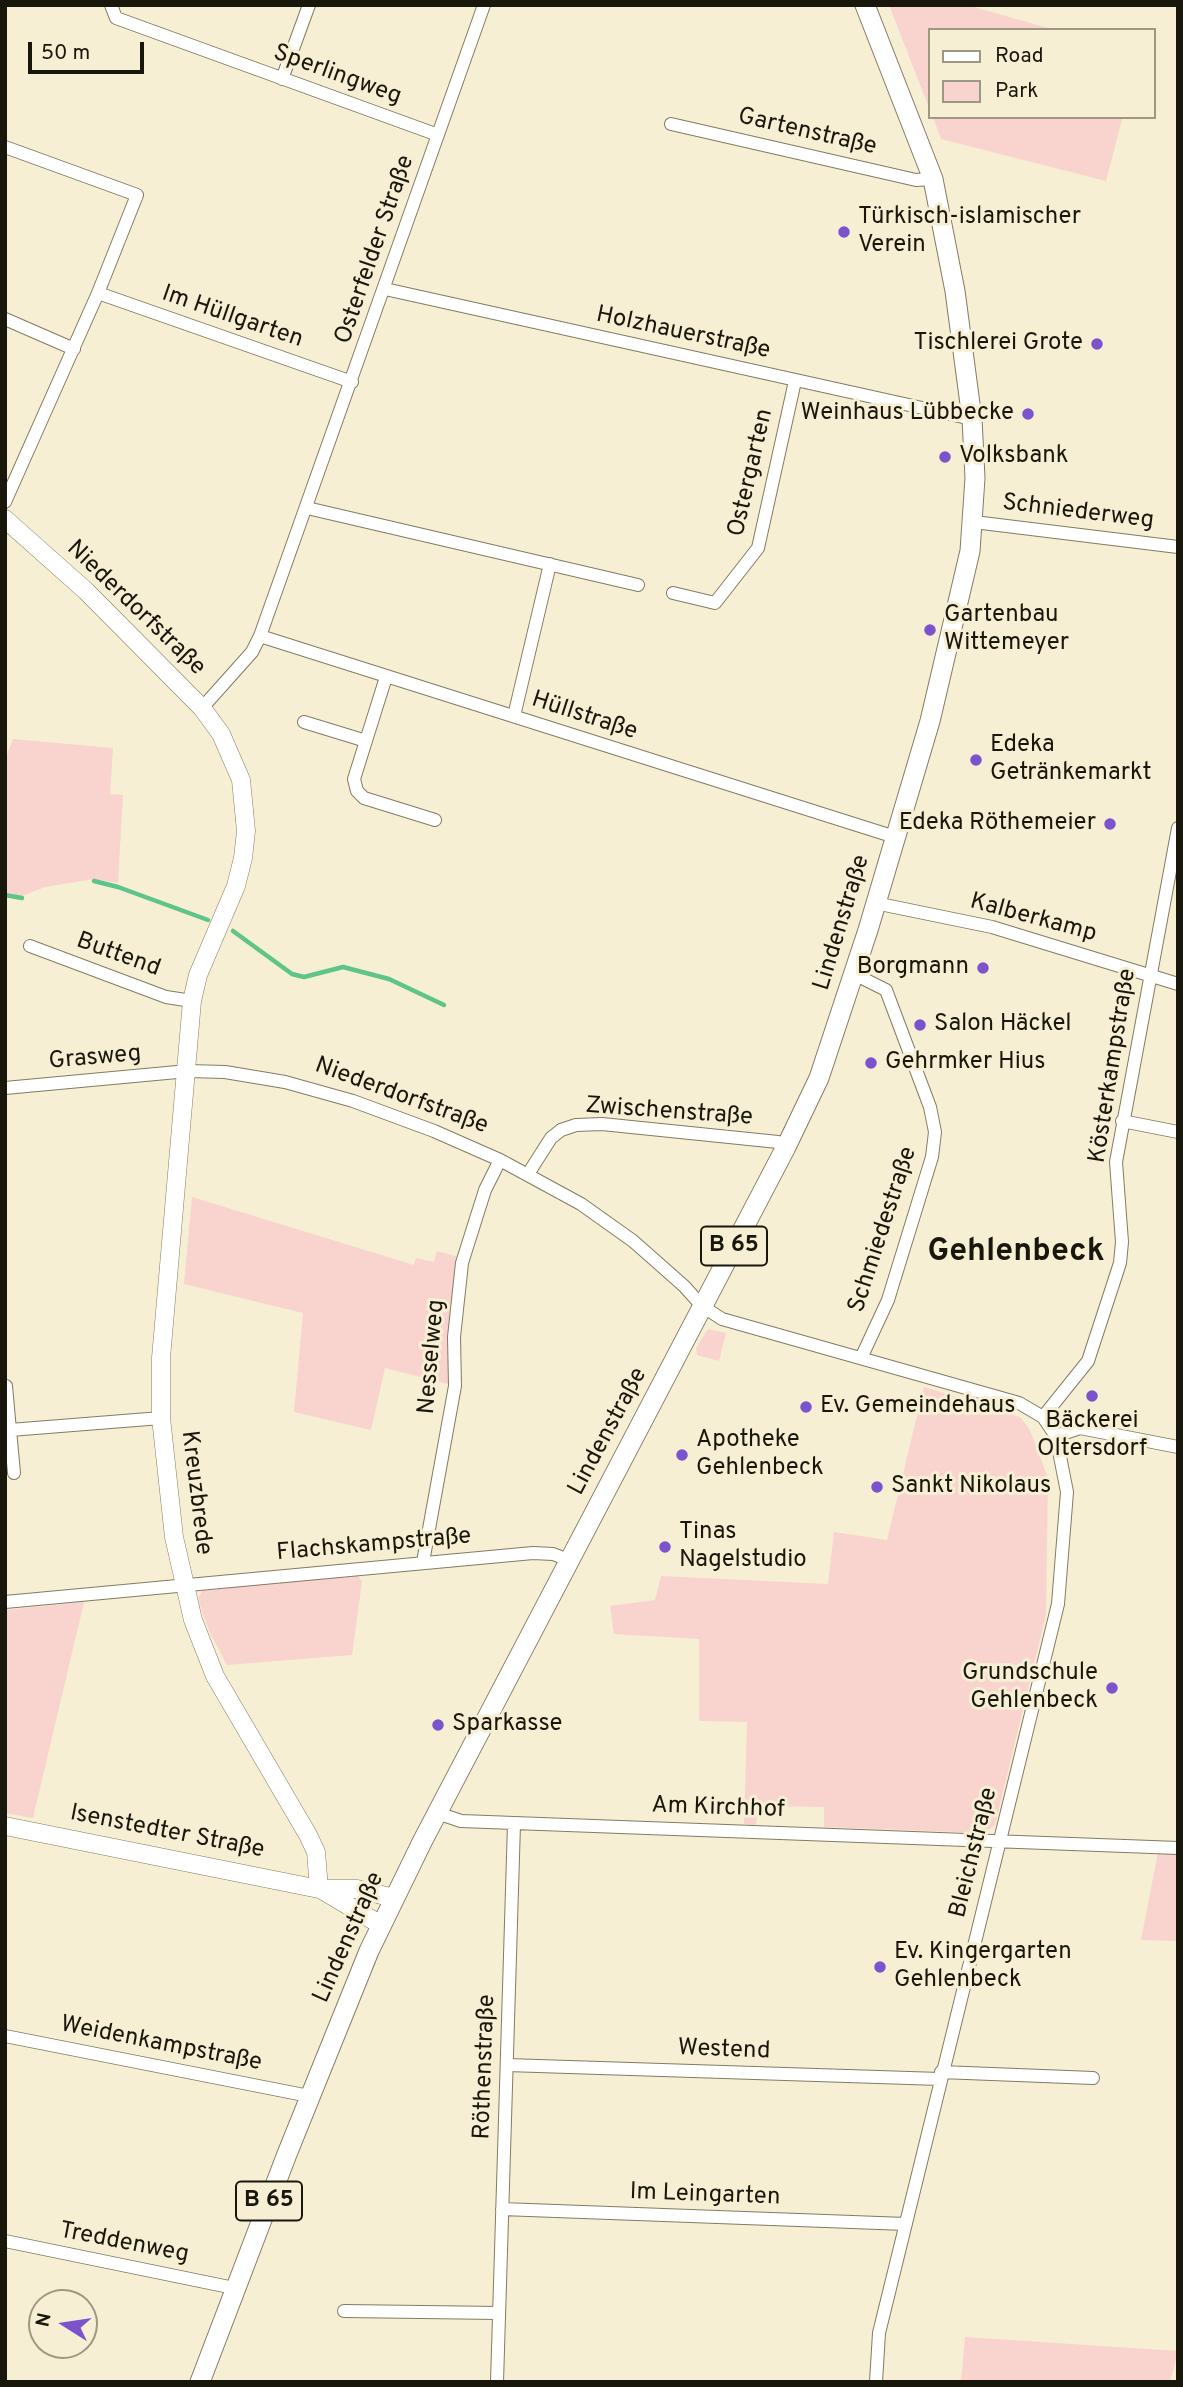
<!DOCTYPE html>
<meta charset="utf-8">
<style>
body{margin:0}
#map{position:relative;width:1183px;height:2387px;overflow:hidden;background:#f7efd3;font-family:Overpass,sans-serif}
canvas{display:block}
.frame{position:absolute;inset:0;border:7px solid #19160c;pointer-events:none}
.legend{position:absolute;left:928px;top:28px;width:228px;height:91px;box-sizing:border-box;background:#f7efd3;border:2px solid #9e9883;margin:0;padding:9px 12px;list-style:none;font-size:21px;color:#19160c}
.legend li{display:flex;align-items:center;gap:14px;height:35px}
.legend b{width:35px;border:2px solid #9e9883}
.north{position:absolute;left:28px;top:2289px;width:70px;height:70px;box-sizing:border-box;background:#f7efd3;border:2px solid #9e9883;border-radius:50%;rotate:282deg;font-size:19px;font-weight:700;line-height:28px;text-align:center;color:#19160c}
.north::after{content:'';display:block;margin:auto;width:24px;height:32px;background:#7b53cd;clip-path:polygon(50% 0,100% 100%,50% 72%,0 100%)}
.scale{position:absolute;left:28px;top:42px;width:116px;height:32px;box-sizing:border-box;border:4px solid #19160c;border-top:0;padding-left:9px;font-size:21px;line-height:24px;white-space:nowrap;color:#19160c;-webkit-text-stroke:5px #f7efd3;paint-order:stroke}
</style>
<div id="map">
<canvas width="1183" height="2387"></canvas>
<div class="frame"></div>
<ul class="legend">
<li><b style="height:9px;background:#fff"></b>Road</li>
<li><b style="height:19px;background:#f9d3cd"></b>Park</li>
</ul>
<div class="north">N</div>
<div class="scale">50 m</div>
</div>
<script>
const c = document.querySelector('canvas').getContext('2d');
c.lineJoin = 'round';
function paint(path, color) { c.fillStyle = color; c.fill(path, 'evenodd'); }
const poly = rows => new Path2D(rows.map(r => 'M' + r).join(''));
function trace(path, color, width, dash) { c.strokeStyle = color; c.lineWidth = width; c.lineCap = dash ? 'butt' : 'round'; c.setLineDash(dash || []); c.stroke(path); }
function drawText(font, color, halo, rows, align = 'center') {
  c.font = font + ' Overpass,sans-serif'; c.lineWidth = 6; c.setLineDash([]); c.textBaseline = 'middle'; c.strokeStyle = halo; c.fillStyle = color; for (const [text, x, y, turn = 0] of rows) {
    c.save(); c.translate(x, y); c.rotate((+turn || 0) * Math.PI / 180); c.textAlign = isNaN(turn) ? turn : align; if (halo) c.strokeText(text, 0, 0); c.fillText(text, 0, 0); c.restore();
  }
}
paint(poly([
 [889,5,967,5,1055,30,929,30,929,108],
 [933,117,1116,117,1122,119,1106,181,941,139],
 [13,739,113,748,110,794,123,795,118,883,94,879,45,887,22,896,5,893,5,760],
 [192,1197,414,1265,416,1258,434,1262,437,1251,459,1257,448,1337,448,1384,385,1368,371,1430,294,1412,303,1313,184,1284],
 [708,1329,726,1333,719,1361,697,1355,696,1348],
 [924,1387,1020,1417,1030,1430,1048,1478,1046,1615,995,1825,984,1833,824,1827,824,1807,759,1806,756,1825,744,1824,747,1722,699,1721,699,1639,614,1634,610,1606,655,1600,661,1576,828,1584,834,1532,887,1540],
 [357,1574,362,1582,352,1655,227,1665,209,1631,198,1599,202,1591],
 [84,1602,33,1818,5,1813,5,1610],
 [1158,1852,1178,1853,1178,1941,1141,1940],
 [965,2337,1178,2351,1170,2382,961,2382]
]), '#f9d3cd');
trace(poly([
 [94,881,118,887,208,920],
 [5,895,22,898],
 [233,931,292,974,304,977,343,967,389,979,444,1005]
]), '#5ec489', 4.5);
const street = poly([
 [111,5,116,18,438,135],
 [282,79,309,5],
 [671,124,916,180,933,179],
 [5,147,137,195,98,293,5,502],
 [385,289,972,419],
 [98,293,352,382],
 [5,319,74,349],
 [307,508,638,585],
 [974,522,1178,547],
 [673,593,715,603,758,548,795,381],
 [260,636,895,837],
 [386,677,354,779,357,791,364,798,435,820],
 [202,708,252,652,260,636,484,5],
 [514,716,550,564],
 [304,722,366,741],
 [875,903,992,927,1178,984],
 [30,946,166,997,192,1001],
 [854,974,886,990,930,1107,935,1132,932,1157,888,1300,862,1356],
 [5,1088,188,1071,225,1072,285,1082,353,1101,434,1131,500,1160,581,1204,633,1241,684,1286,702,1306,722,1319,1019,1403,1043,1417,1056,1436,1067,1492,1058,1604,879,2333,876,2382],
 [1122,1121,1178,1132],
 [528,1174,551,1138,561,1130,576,1125,602,1124,778,1142,786,1147],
 [6,1386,10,1430],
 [1043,1417,1088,1361,1120,1263,1122,1242,1116,1162,1178,828],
 [1056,1436,1080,1428,1178,1447],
 [14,1473,10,1430,161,1418],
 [423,1562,455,1386,454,1337,462,1263,485,1190,500,1160],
 [5,1602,533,1553,553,1554,569,1560],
 [437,1813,461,1821,1178,1848],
 [5,2036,309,2096],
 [507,2065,940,2079],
 [941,2072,1093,2078],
 [502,2209,906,2224],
 [5,2241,234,2288],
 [344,2311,499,2313],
 [497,2382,514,1824]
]);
const secondary = poly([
 [5,519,86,591,202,708,221,734,241,780,246,831,243,858,236,886,198,975,192,1001,161,1358,161,1418,174,1537,193,1620,215,1676,308,1835,316,1852,319,1889],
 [5,1826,319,1889,357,1889,394,1898],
 [322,1890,381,1925]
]);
const primary = poly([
 [200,2382,287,2154,369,1951,422,1842,786,1147,819,1078,868,930,930,721,970,551,975,478,972,419,955,291,933,179,865,5]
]);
trace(street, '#837b63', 14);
trace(secondary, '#837b63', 19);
trace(primary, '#837b63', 21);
trace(street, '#fff', 12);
trace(secondary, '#fff', 18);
trace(primary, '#fff', 19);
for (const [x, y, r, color] of [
 [844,232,7,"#7b53cd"],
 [1097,344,7,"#7b53cd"],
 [1028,414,7,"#7b53cd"],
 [945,457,7,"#7b53cd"],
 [930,630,7,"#7b53cd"],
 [976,760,7,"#7b53cd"],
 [1110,824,7,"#7b53cd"],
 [983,968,7,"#7b53cd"],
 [920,1025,7,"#7b53cd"],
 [871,1063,7,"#7b53cd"],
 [1092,1396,7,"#7b53cd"],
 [806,1407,7,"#7b53cd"],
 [682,1455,7,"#7b53cd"],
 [877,1487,7,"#7b53cd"],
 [665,1547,7,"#7b53cd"],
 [1112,1688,7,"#7b53cd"],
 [438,1725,7,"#7b53cd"],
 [880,1967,7,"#7b53cd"]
]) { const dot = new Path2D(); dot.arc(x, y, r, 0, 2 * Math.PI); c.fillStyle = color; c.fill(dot); trace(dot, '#f7efd3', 2.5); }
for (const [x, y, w] of [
 [734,1246,66],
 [269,2201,66]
]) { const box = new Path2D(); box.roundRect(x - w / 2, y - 19.5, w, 39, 5); c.fillStyle = '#f7efd3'; c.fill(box); trace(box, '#19160c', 2); }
drawText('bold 23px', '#19160c', null, [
 ["B 65",734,1246],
 ["B 65",269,2201]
]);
drawText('24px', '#19160c', '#f7efd3', [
 ["Sperlingweg",337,76,20],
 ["Gartenstraße",807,133,13],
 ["Osterfelder Straße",376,250,-71],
 ["Im Hüllgarten",232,318,19],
 ["Holzhauerstraße",683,334,12],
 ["Ostergarten",752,473,-77],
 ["Schniederweg",1078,513,7],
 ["Niederdorfstraße",135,609,44],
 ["Hüllstraße",584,717,18],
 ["Kalberkamp",1033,919,15],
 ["Lindenstraße",843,923,-73],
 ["Buttend",118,956,20],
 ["Grasweg",95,1059,-5],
 ["Kösterkampstraße",1114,1066,-81],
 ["Niederdorfstraße",401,1097,20],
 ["Zwischenstraße",669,1113,4],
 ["Schmiedestraße",884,1230,-72],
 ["Nesselweg",433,1357,-85],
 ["Lindenstraße",609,1432,-62],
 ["Kreuzbrede",195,1493,83],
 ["Flachskampstraße",374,1546,-5],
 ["Am Kirchhof",718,1809,2],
 ["Isenstedter Straße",167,1833,11],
 ["Bleichstraße",975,1853,-76],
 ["Lindenstraße",350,1938,-66],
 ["Weidenkampstraße",161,2045,11],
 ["Westend",724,2051,2],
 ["Röthenstraße",486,2067,-88],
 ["Im Leingarten",705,2196,2],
 ["Treddenweg",124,2244,11]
]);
drawText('24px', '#19160c', '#f7efd3', [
 ["Türkisch-islamischer",858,218],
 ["Verein",858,246],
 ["Tischlerei Grote",1083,344,"right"],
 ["Weinhaus Lübbecke",1014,414,"right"],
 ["Volksbank",959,457],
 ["Gartenbau",944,616],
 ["Wittemeyer",944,644],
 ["Edeka",990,746],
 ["Getränkemarkt",990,774],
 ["Edeka Röthemeier",1096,824,"right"],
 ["Borgmann",969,968,"right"],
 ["Salon Häckel",934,1025],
 ["Gehrmker Hius",885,1063],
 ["Ev. Gemeindehaus",820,1407],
 ["Bäckerei",1092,1422,"center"],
 ["Oltersdorf",1092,1450,"center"],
 ["Apotheke",696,1441],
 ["Gehlenbeck",696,1469],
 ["Sankt Nikolaus",891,1487],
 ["Tinas",679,1533],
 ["Nagelstudio",679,1561],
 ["Grundschule",1098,1674,"right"],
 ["Gehlenbeck",1098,1702,"right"],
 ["Sparkasse",452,1725],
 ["Ev. Kingergarten",894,1953],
 ["Gehlenbeck",894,1981]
], 'left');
drawText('bold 32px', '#19160c', '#f7efd3', [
 ["Gehlenbeck",1016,1254]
]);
</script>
